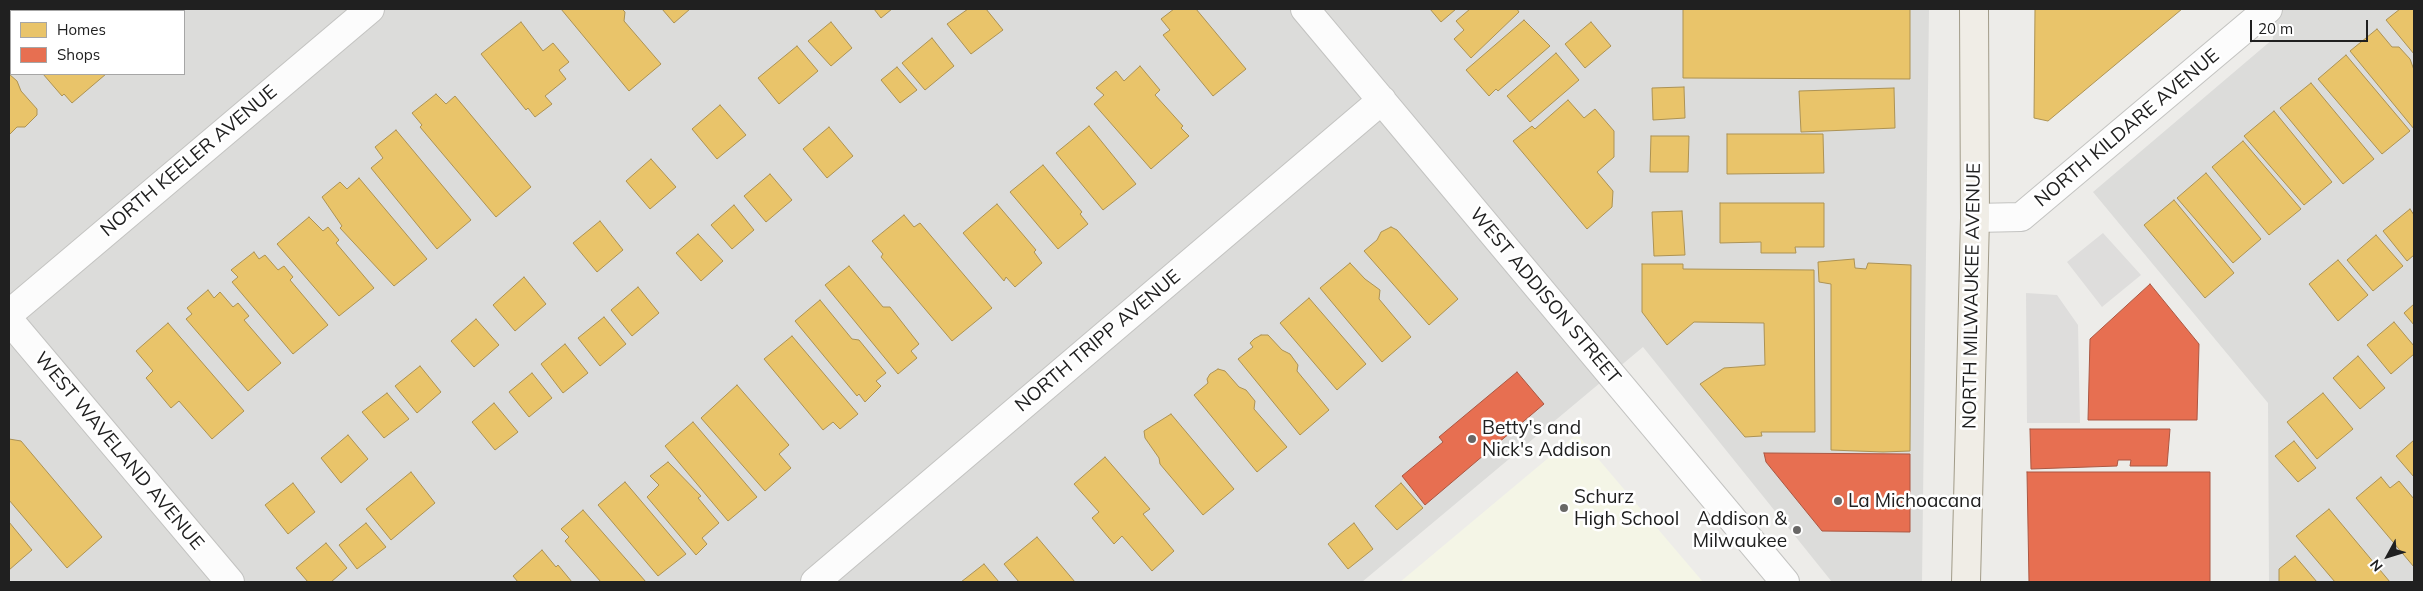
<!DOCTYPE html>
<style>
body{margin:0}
#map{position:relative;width:2423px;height:591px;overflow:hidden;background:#edece9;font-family:Mulish,sans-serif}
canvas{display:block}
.frame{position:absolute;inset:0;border:10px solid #202020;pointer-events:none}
.legend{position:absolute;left:10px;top:10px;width:175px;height:65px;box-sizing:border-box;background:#fff;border:1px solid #a6a6a6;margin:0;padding:6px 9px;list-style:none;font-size:15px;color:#202020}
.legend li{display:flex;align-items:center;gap:10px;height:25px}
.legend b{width:25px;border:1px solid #a6a6a6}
.north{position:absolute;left:2363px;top:531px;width:50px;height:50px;-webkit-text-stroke:4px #fff;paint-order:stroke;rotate:231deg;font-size:14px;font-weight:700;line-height:20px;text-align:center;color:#202020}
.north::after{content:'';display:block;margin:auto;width:18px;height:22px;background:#202020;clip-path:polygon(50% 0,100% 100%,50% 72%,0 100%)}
.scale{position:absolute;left:2250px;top:20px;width:118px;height:22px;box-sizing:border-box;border:2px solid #202020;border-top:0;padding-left:6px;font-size:15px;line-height:18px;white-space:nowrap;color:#202020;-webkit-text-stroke:4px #fff;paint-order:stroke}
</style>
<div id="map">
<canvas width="2423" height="591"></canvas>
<div class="frame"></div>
<ul class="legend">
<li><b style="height:14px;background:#e9c46a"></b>Homes</li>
<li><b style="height:14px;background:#e76f51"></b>Shops</li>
</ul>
<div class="north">N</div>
<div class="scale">20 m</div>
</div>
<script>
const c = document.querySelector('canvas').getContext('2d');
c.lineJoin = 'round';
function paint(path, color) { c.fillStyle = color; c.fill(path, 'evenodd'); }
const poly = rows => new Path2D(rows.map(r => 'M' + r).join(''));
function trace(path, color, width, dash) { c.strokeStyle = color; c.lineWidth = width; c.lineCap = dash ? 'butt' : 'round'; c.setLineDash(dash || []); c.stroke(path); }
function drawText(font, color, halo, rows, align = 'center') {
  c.font = font + ' Mulish,sans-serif'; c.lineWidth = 5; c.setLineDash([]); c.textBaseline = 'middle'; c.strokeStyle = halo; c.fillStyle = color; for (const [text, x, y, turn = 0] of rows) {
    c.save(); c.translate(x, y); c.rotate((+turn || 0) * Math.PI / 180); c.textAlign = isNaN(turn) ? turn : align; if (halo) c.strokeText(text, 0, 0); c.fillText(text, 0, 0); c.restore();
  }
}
paint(poly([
 [9,9,1929,9,1922,582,1832,582,1643,347,1362,582,9,582],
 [11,11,184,11,184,74,11,74],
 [2273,9,2414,9,2414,582,2269,582,2268,403,2093,192,2273,39]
]), '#dcdcda');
paint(poly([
 [1577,434,1703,582,1400,582]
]), '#f4f5e6');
paint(poly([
 [2103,233,2141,275,2102,307,2067,262],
 [2026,293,2057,295,2078,325,2080,423,2027,423]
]), '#dedddc');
const homes = poly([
 [12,9,58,9,60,11,11,11,11,36,9,33,9,11,12,9],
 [68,9,152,9,154,11,70,11,68,9],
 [561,9,622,9,625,12,624,21,661,64,629,91,561,9],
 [662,9,690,9,674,23,662,9],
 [874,9,892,9,881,18,874,9],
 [968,9,986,9,1003,30,971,54,947,24,968,9],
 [1174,9,1196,9,1246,69,1213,96,1163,35,1170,30,1161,19,1174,9],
 [1430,9,1456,9,1441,22,1430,9],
 [1470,9,1517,9,1519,12,1471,58,1454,39,1464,30,1456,21,1470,9],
 [1683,9,1910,9,1910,79,1683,78,1683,9],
 [2035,9,2182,9,2048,121,2034,118,2035,9],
 [2400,9,2414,9,2414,54,2386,20,2400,9],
 [1524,20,1550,46,1498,91,1496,89,1489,96,1466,70,1524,20],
 [521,22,543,51,553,43,569,62,559,70,566,79,545,96,552,104,535,117,528,108,526,110,481,54,521,22],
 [831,22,852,48,831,66,808,41,831,22],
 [1591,22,1611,46,1585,68,1565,44,1591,22],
 [2377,29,2392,47,2399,47,2410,59,2414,70,2414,129,2350,51,2377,29],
 [932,38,954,66,925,90,902,63,932,38],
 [797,46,818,71,779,104,758,78,797,46],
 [1556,53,1579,80,1530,122,1507,96,1556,53],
 [2346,55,2410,131,2382,154,2318,79,2346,55],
 [1140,66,1160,90,1155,95,1183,126,1181,128,1189,136,1151,169,1094,104,1104,95,1096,88,1116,71,1124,81,1140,66],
 [897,67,917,90,900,103,881,80,897,67],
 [9,74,17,81,21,91,37,109,37,115,25,127,17,127,9,135,9,74],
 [43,74,106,74,72,103,64,94,62,96,43,74],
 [2311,83,2374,159,2343,184,2280,108,2311,83],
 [1684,87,1685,118,1653,120,1652,88,1684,87],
 [1894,88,1895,128,1801,132,1799,91,1894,88],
 [436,94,446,104,455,96,531,187,496,217,420,127,422,125,412,113,436,94],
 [1568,100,1584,118,1595,109,1614,131,1614,157,1597,172,1613,191,1612,207,1587,229,1513,141,1532,126,1535,129,1568,100],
 [720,105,746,135,717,159,692,129,720,105],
 [2274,111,2332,182,2304,205,2244,136,2274,111],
 [1089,126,1136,184,1103,210,1056,153,1089,126],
 [829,127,853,156,827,178,803,149,829,127],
 [396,130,471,220,437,249,371,168,383,158,375,147,396,130],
 [1727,134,1823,134,1824,173,1727,174,1727,134],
 [1651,136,1689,136,1688,172,1650,172,1651,136],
 [2243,141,2301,209,2269,235,2212,167,2243,141],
 [651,159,676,187,650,209,626,181,651,159],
 [1043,165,1082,212,1080,214,1088,224,1058,249,1010,192,1043,165],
 [2206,173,2261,239,2233,263,2177,198,2206,173],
 [770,174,792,200,766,222,744,196,770,174],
 [359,178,427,259,394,286,340,228,342,226,322,197,340,182,347,189,359,178],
 [2174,200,2234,273,2205,298,2144,225,2174,200],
 [1720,203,1824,203,1824,247,1795,247,1796,253,1761,253,1761,242,1720,243,1720,203],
 [997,204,1036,250,1034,252,1042,263,1015,287,1006,277,1004,281,963,233,997,204],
 [734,205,754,230,732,249,711,225,734,205],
 [2410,209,2414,215,2414,255,2407,261,2383,231,2410,209],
 [1682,211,1685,255,1654,256,1652,212,1682,211],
 [904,215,914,227,920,223,992,308,952,341,881,257,883,254,872,241,904,215],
 [309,217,323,231,328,227,339,240,336,243,374,288,339,316,277,244,309,217],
 [600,221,623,250,597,272,573,243,600,221],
 [1391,227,1397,230,1458,299,1429,325,1364,251,1377,240,1381,232,1391,227],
 [698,234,723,261,701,281,676,253,698,234],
 [2376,235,2403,266,2373,291,2347,260,2376,235],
 [254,252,259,259,265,255,278,270,284,266,293,277,290,280,328,325,293,354,232,282,238,277,231,270,254,252],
 [1854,259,1855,268,1866,269,1868,263,1911,265,1910,451,1883,452,1831,450,1831,284,1819,282,1818,262,1854,259],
 [2338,260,2368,295,2338,321,2309,284,2338,260],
 [1350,263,1365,279,1380,290,1379,299,1411,337,1382,362,1320,288,1350,263],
 [1642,264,1683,264,1683,269,1814,270,1815,432,1761,432,1762,436,1745,437,1700,384,1724,368,1765,365,1764,323,1694,322,1667,345,1642,312,1642,264],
 [849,266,883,307,890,307,919,344,911,351,917,358,898,374,825,285,849,266],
 [524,277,546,304,515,331,493,305,524,277],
 [638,287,659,313,632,336,611,310,638,287],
 [208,290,214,298,220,292,233,307,238,303,249,316,244,320,281,363,248,391,186,319,192,314,187,308,208,290],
 [1309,298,1366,364,1337,390,1280,323,1309,298],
 [820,300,852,339,859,340,886,373,876,381,881,386,865,402,859,394,857,396,795,321,820,300],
 [2414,304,2414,325,2404,313,2414,304],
 [604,317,626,344,600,366,578,338,604,317],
 [476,319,499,345,474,367,451,341,476,319],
 [2394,322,2414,346,2414,354,2391,374,2367,345,2394,322],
 [168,323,244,411,212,439,179,401,171,408,146,378,153,371,136,351,168,323],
 [1261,335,1268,335,1282,350,1290,354,1298,365,1297,371,1329,410,1300,435,1238,359,1253,347,1250,343,1254,339,1261,335],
 [792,336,858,414,840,429,833,422,823,430,764,359,792,336],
 [565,344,588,373,563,393,541,364,565,344],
 [2358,356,2385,388,2360,409,2333,378,2358,356],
 [420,366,441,392,417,413,395,386,420,366],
 [1218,369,1225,371,1239,387,1246,390,1255,401,1254,409,1287,447,1257,472,1194,395,1208,383,1207,379,1210,374,1218,369],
 [532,373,552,398,529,417,509,392,532,373],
 [737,385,789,445,779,454,791,468,765,491,701,418,737,385],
 [387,393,409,419,384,438,362,412,387,393],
 [2323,393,2353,429,2317,459,2287,422,2323,393],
 [494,403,518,432,495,450,472,422,494,403],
 [1171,414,1234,489,1203,515,1160,464,1159,458,1145,438,1144,431,1171,414],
 [693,422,757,497,728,521,665,446,693,422],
 [348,435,368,459,341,483,321,458,348,435],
 [9,439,21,441,102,537,67,568,9,500,9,439],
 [2414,440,2414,477,2396,456,2414,440],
 [2294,441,2316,468,2298,482,2275,456,2294,441],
 [1105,457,1150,509,1143,514,1174,551,1152,571,1122,536,1114,544,1092,518,1099,512,1074,484,1105,457],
 [668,462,701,496,698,498,719,523,702,538,707,544,696,555,647,497,659,485,650,476,668,462],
 [411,472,435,503,391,540,366,509,411,472],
 [2381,477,2390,488,2399,481,2414,499,2414,567,2356,498,2381,477],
 [625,482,686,554,658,576,598,505,625,482],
 [293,483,315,512,288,534,265,505,293,483],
 [1401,483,1423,508,1397,530,1375,506,1401,483],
 [2329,509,2390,582,2335,582,2296,536,2329,509],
 [583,510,646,582,601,582,565,541,569,537,561,529,583,510],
 [9,522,32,550,9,570,9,522],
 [366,523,386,547,357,569,339,545,366,523],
 [1354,523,1373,549,1348,569,1328,544,1354,523],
 [1037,537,1075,582,1019,582,1004,564,1037,537],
 [326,543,347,568,331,582,308,582,296,568,326,543],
 [542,550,556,567,558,565,572,582,518,582,513,576,542,550],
 [2295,556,2317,582,2279,582,2279,569,2295,556],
 [984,564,999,582,961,582,984,564]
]);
paint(homes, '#e9c46a');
trace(homes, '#ad9354', 1);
const shops = poly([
 [2150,284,2199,344,2197,420,2088,420,2090,339,2150,284],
 [1517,372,1544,404,1425,505,1402,476,1443,442,1439,437,1517,372],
 [2030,429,2170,429,2167,466,2130,466,2131,460,2118,460,2117,466,2031,469,2030,429],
 [1764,453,1910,454,1910,532,1822,531,1766,462,1764,453],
 [2027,472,2210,472,2210,582,2029,582,2027,472]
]);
paint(shops, '#e76f51');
trace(shops, '#ab5742', 1);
const minor = poly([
 [1305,9,1785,582],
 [1975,218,2021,217,2268,9],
 [9,314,370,9],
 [9,320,230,582],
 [815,582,1382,100]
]);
const major = poly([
 [1966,582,1975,218,1974,9]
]);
trace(minor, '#c3c3c1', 30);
trace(major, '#a19b88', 30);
trace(minor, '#fcfcfc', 28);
trace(major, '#f0ede6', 28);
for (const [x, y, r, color] of [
 [1472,439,5,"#686766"],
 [1838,501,5,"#686766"],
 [1564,508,5,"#686766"],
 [1797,530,5,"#686766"]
]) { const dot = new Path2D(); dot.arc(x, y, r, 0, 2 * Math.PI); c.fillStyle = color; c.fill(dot); trace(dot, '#fff', 2); }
drawText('19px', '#202020', '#fff', [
 ["NORTH KILDARE AVENUE",2127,128,-40],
 ["NORTH KEELER AVENUE",189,161,-40],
 ["WEST ADDISON STREET",1545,296,50],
 ["NORTH MILWAUKEE AVENUE",1972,296,-89],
 ["NORTH TRIPP AVENUE",1098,341,-40],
 ["WEST WAVELAND AVENUE",119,451,50]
]);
drawText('19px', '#202020', '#fff', [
 ["Betty's and",1482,428],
 ["Nick's Addison",1482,450],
 ["Schurz",1574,497],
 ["High School",1574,519],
 ["La Michoacana",1848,501],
 ["Addison &",1787,519,"right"],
 ["Milwaukee",1787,541,"right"]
], 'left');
</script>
